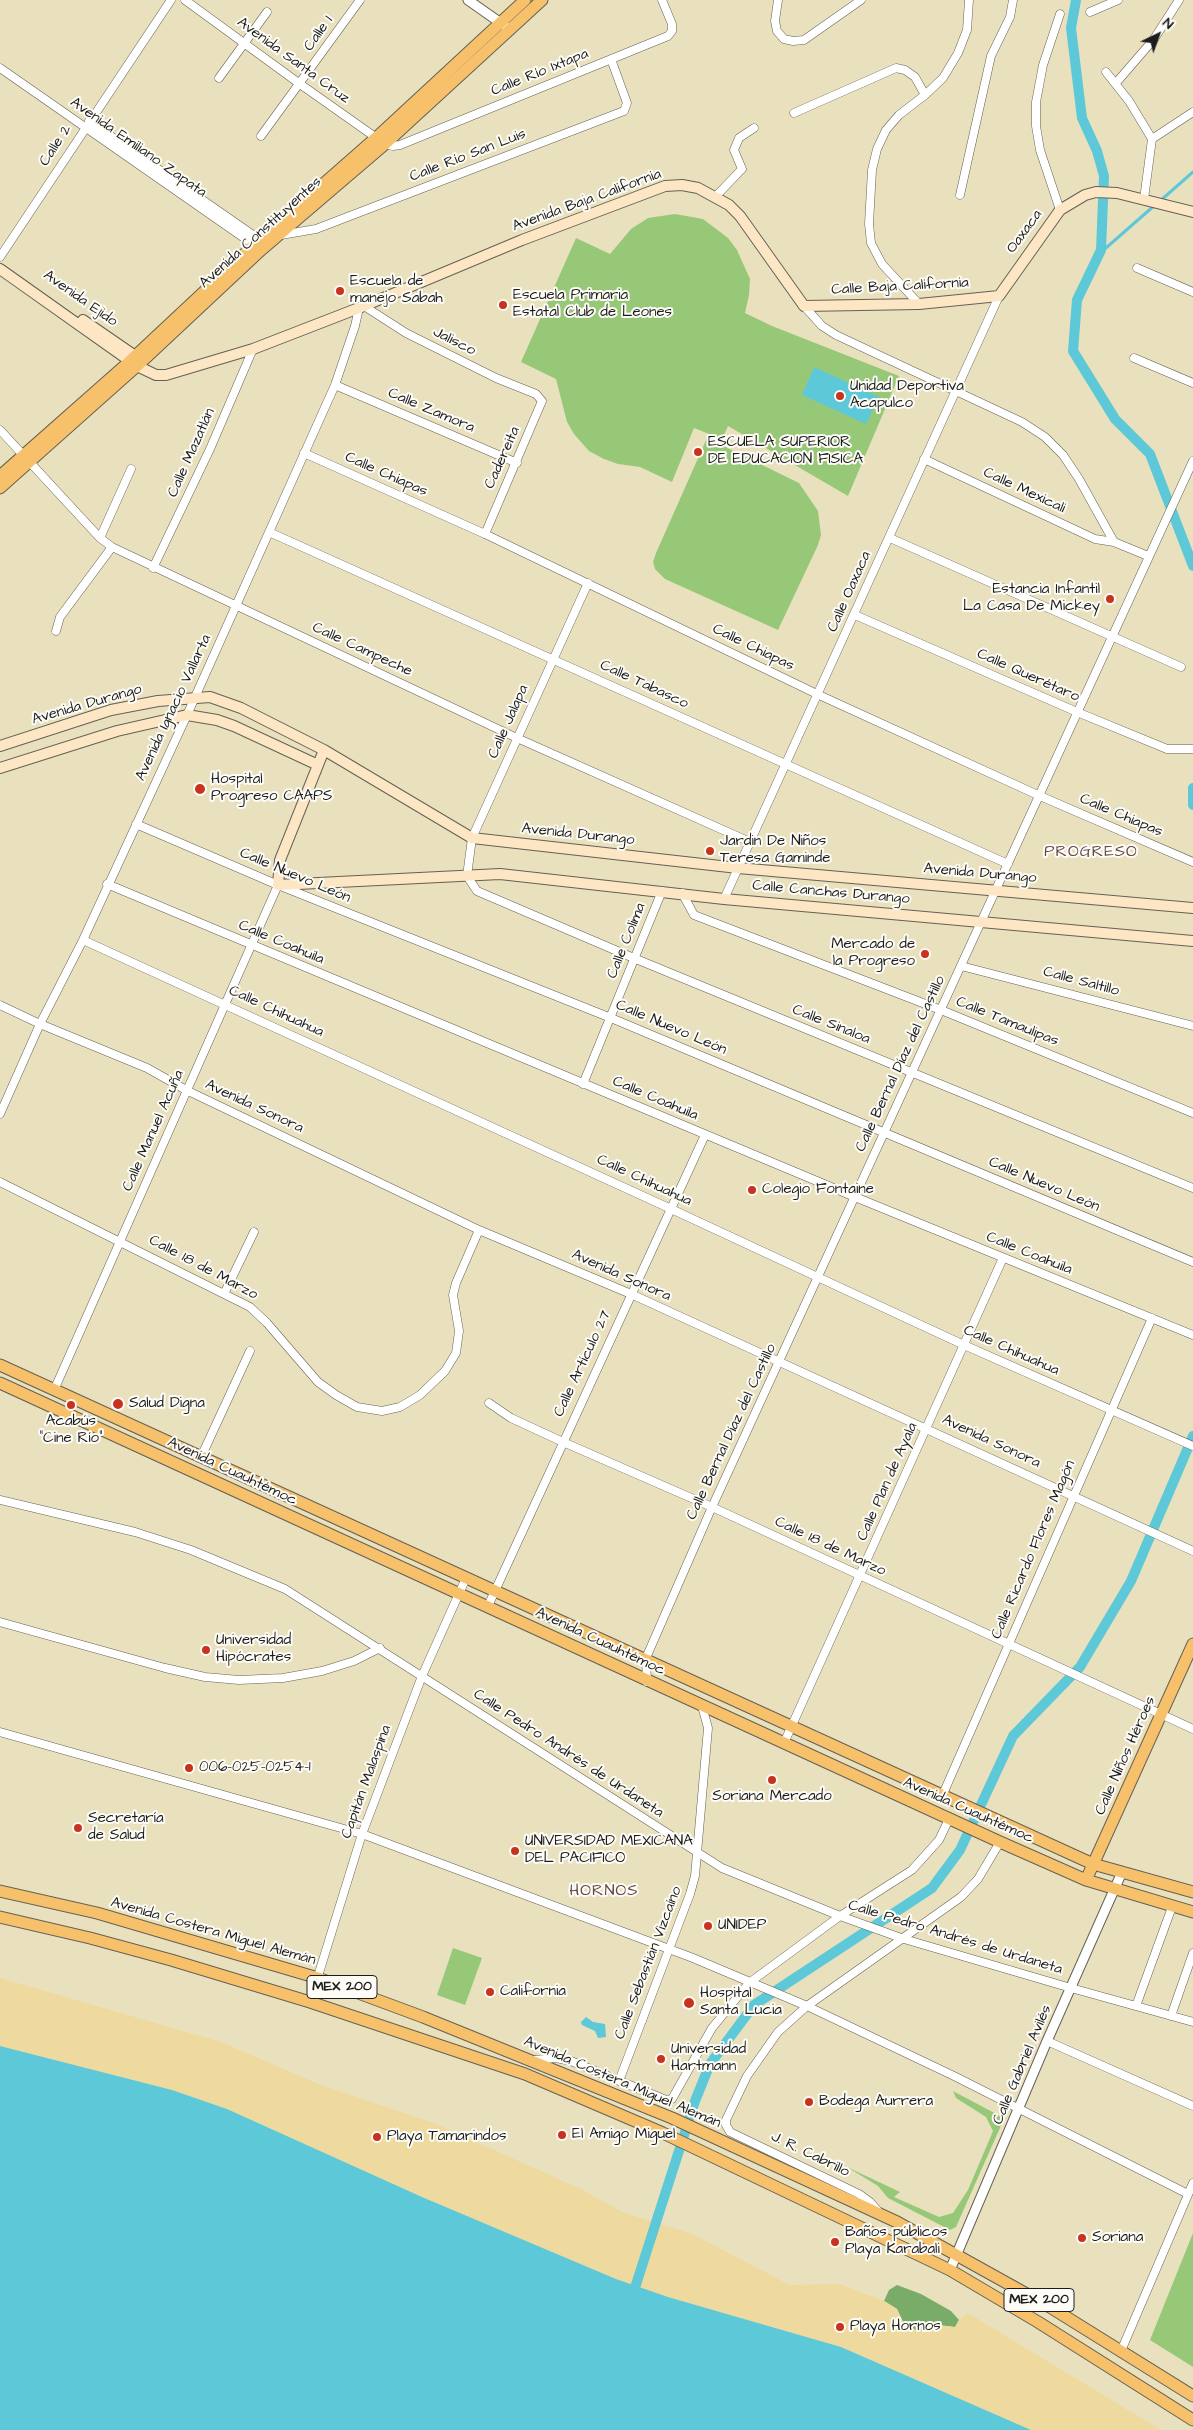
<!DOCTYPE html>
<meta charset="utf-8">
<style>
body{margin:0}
#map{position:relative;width:1193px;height:2430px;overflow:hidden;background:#e9e1be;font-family:"Architects Daughter",sans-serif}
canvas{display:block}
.north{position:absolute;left:1133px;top:10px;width:50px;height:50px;-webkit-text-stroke:4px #fdfcf7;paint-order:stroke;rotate:42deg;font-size:14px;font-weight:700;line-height:20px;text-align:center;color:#1c1c1c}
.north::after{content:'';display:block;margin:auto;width:18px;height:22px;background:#1c1c1c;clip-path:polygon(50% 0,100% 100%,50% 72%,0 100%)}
</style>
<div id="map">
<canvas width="1193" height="2430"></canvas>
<div class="north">N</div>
</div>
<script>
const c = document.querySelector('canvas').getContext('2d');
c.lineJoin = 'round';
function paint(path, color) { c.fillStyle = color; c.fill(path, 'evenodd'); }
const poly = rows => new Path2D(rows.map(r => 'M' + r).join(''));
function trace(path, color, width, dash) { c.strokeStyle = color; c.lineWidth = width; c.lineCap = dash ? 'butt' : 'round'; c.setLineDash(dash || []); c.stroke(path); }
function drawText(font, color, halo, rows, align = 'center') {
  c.font = font + ' "Architects Daughter",sans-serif'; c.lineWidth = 4; c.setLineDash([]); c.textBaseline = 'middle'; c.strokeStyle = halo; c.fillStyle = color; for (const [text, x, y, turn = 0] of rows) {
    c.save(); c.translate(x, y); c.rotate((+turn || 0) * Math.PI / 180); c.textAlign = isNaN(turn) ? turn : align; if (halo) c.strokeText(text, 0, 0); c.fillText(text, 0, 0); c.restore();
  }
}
paint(poly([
 [675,214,703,219,728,238,737,250,750,279,749,295,745,313,772,326,899,376,848,496,728,426,722,439,694,428,672,482,640,467,618,464,604,459,589,451,574,434,567,422,556,379,521,362,576,238,610,254,631,229,648,218],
 [707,438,799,483,818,511,821,535,818,545,778,630,665,579,655,569,653,562,656,553],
 [453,1948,482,1958,465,2005,437,1995],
 [953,2091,1000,2116,1003,2121,956,2227,950,2230,888,2198,878,2186,847,2167,900,2192,894,2197,939,2217,953,2213,968,2190,993,2131,986,2117,956,2098],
 [1193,2233,1193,2367,1150,2340]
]), '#97c878');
paint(poly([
 [897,2285,921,2294,951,2311,959,2320,955,2327,929,2324,926,2329,919,2332,911,2328,903,2322,897,2309,884,2301,889,2290]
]), '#79ac68');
paint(poly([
 [0,1978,221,2042,321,2085,434,2123,581,2189,622,2212,692,2234,790,2285,840,2284,884,2301,897,2309,903,2322,919,2332,926,2329,929,2324,955,2327,959,2320,968,2313,1161,2430,1031,2430,841,2347,668,2297,616,2279,422,2197,227,2109,172,2090,0,2046]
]), '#eeda9e');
paint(poly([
 [814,367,879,397,866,424,802,395],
 [586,2017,593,2022,605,2024,606,2037,598,2038,595,2031,582,2025,581,2022],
 [0,2046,172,2090,227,2109,422,2197,616,2279,668,2297,841,2347,1031,2430,0,2430]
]), '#5dc8d7');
trace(poly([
 [1160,201,1193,172],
 [1099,254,1155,205]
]), '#5dc8d7', 3);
trace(poly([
 [1076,0,1071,28,1082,118,1097,151,1104,176,1101,250,1077,300,1073,351,1115,419,1150,454,1193,566],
 [1193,788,1193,805],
 [632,2297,695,2101,710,2064,754,2005,932,1888,960,1850,1013,1736,1080,1667,1131,1581,1193,1436]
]), '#5dc8d7', 10);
const minor = poly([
 [185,0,300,84,385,144,393,146,400,145,668,36,672,31,672,24,662,0],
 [778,0,775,21,777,31,784,39,793,41,804,40,861,0],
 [1090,12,1118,0],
 [0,68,257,247],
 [1106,72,1129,101,1152,139],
 [219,78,267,12],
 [1116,83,1154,39,1179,0],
 [794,113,896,68,905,70,915,77,925,95],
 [89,121,263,242],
 [261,136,360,0],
 [960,195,991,56,1010,17,1013,0],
 [716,196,742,169,734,150,739,138,754,128],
 [1144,199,1152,139,1193,112],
 [1060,210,1040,150,1036,126,1036,102,1043,65,1060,14],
 [281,235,316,229,624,111,627,103,611,59],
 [0,257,171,0],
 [1137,268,1193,292],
 [919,304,882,264,871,243,869,224,872,170,877,149,886,130,899,115,925,95,943,78,958,53,967,30,969,0],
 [364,306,406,333,496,378,536,394,542,401,485,534],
 [804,306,822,326,836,335,1022,422,1045,437,1063,455,1079,479,1114,542],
 [1134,358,1193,383],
 [335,385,517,463],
 [0,430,100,538,112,547,517,738,750,842],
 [304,453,485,534,819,695,1040,796,1193,862],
 [924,459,1095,539,1114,542,1148,556],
 [269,532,1008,864],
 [100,538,131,469],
 [890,538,1181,667],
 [153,568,210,449,253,349],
 [588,583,472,838,467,876,477,891,636,959,1193,1188],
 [855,615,1077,712,1167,749,1193,749],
 [56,631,60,617,112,547],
 [136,824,278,885,611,1018,1193,1262],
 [107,884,855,1197,1193,1335],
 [682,893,694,915,941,1010,1193,1113],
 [724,899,999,296],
 [83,940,669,1208,964,1345,1193,1446],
 [961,966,1193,1026],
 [0,1005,40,1024,147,1068,186,1090,479,1230,631,1294,1193,1551],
 [583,1084,662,891],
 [0,1114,40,1024,83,940,187,715,335,385,355,326,359,308],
 [0,1182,250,1307,267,1323,318,1382,336,1395,357,1407,382,1411,400,1407,420,1395,445,1371,456,1353,459,1331,453,1295,456,1283,479,1230],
 [225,1292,254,1232],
 [55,1388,278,885],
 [489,1403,511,1418,563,1442,712,1507,1193,1729],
 [202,1455,250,1351],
 [0,1500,135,1532,191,1550,285,1589,722,1868,840,1916,904,1939,1071,1988,1193,2022],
 [488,1606,705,1135],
 [0,1622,165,1668,205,1677,239,1680,283,1678,322,1671,354,1661,380,1648],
 [647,1682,646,1658,712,1507,1193,461],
 [0,1732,362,1834,693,1958,807,2006,954,2076,1188,2194],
 [784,1743,1003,1258],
 [943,1794,1152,1318],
 [310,2002,362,1834,422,1676,466,1578],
 [1136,2006,1172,1907],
 [1171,2016,1193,1953],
 [1047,2041,1193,2106],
 [534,2060,556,2058,571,2061,666,2100,672,2099,712,2028,749,1983,840,1916,912,1870,939,1840,949,1819],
 [619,2081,690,1894,695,1876,708,1728,702,1706],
 [878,2211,870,2202,859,2194,730,2132,726,2125,726,2120,747,2076,778,2032,807,2006,961,1897,978,1879,1000,1842],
 [1121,2351,1193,2183]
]);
const tertiary = poly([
 [468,0,505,26],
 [950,2270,1047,2041,1122,1872]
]);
const secondary = poly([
 [0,269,137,366,156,375,166,375,253,349,364,306,522,240,665,186,682,185,698,188,729,205,740,216,804,306,919,304,999,296,1060,210,1085,195,1096,192,1117,193,1193,212],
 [83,320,141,360],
 [0,746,111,710,158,701,210,697,241,708,324,750,472,838,738,868,1193,908],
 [324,750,280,860,278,885,500,874,724,899,1193,941],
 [0,768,117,731,187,715,217,720,234,726,318,765]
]);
const primary = poly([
 [0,476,130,361,254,245,377,137,525,0],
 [0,488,137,366,261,250,385,144,542,0],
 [0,1365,1093,1864,1193,1892],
 [0,1383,1000,1842,1086,1880,1193,1912],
 [1086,1880,1193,1644],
 [0,1891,97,1913,318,1978,423,2017,672,2118,897,2222,1050,2307,1193,2396],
 [0,1917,90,1938,171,1960,310,2002,525,2074,663,2133,950,2270,1038,2322,1193,2420]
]);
trace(minor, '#646155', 9);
trace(tertiary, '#646155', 11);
trace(secondary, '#646155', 12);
trace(primary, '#646155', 13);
trace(minor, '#fff', 8);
trace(tertiary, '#fff', 9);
trace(secondary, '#fce6c4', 10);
trace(primary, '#f7c06b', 11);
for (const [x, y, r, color] of [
 [340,291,5,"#c8321e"],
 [503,305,5,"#c8321e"],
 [840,396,5,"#c8321e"],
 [698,452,5,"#c8321e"],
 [1110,599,5,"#c8321e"],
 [200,789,6,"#c8321e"],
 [710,851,5,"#c8321e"],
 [925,954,5,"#c8321e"],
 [752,1190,5,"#c8321e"],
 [118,1404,6,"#c8321e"],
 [71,1405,5,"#c8321e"],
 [206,1650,5,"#c8321e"],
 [189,1768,5,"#c8321e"],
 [772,1780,5,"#c8321e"],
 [78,1828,5,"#c8321e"],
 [515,1851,5,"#c8321e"],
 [708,1926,5,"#c8321e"],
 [490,1992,5,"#c8321e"],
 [689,2003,6,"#c8321e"],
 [661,2059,5,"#c8321e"],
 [809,2102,5,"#c8321e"],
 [562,2135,5,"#c8321e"],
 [377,2137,5,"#c8321e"],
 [1082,2238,5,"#c8321e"],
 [835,2242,5,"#c8321e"],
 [840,2327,5,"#c8321e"]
]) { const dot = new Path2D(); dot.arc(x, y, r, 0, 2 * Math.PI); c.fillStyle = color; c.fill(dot); trace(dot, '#fdfcf7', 2); }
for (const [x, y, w] of [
 [342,1987,70],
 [1039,2300,70]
]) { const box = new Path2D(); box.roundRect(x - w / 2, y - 11.5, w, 23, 4); c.fillStyle = '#fdfcf7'; c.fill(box); trace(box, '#1c1c1c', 1); }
drawText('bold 14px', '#1c1c1c', null, [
 ["MEX 200",342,1987],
 ["MEX 200",1039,2300]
]);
drawText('15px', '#1c1c1c', '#fdfcf7', [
 ["Calle 1",319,34,-55],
 ["Avenida Santa Cruz",293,61,36],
 ["Calle Río Ixtapa",540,73,-22],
 ["Calle 2",56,146,-57],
 ["Avenida Emiliano Zapata",138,148,35],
 ["Calle Río San Luis",468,156,-21],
 ["Avenida Baja California",587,201,-20],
 ["Oaxaca",1025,232,-54],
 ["Avenida Constituyentes",261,233,-42],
 ["Calle Baja California",900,287,-3],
 ["Avenida Ejido",80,299,35],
 ["Jalisco",454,342,27],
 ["Calle Zamora",431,411,23],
 ["Calle Mazatlán",192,453,-66],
 ["Cadereita",503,458,-66],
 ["Calle Chiapas",386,475,24],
 ["Calle Mexicali",1024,491,25],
 ["Calle Oaxaca",850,592,-66],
 ["Calle Chiapas",753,648,26],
 ["Calle Campeche",362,650,25],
 ["Calle Querétaro",1028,676,24],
 ["Calle Tabasco",644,685,25],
 ["Avenida Durango",87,705,-16],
 ["Avenida Ignacio Vallarta",174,708,-65],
 ["Calle Jalapa",509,722,-66],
 ["Calle Chiapas",1121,816,23],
 ["Avenida Durango",578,835,6],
 ["Avenida Durango",980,874,5],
 ["Calle Nuevo León",295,876,23],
 ["Calle Canchas Durango",831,893,5],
 ["Calle Colima",627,941,-68],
 ["Calle Coahuila",281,943,23],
 ["Calle Saltillo",1081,982,15],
 ["Calle Chihuahua",276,1012,25],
 ["Calle Tamaulipas",1007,1022,22],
 ["Calle Sinaloa",831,1025,22],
 ["Calle Nuevo León",671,1028,23],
 ["Calle Bernal Díaz del Castillo",901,1064,-65],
 ["Calle Coahuila",655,1099,23],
 ["Avenida Sonora",254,1107,25],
 ["Calle Manuel Acuña",154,1131,-66],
 ["Calle Chihuahua",644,1181,25],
 ["Calle Nuevo León",1044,1185,23],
 ["Calle Coahuila",1029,1254,22],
 ["Calle 18 de Marzo",203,1268,28],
 ["Avenida Sonora",621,1276,24],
 ["Calle Chihuahua",1011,1351,24],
 ["Calle Artículo 27",583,1364,-65],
 ["Calle Bernal Díaz del Castillo",732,1432,-65],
 ["Avenida Sonora",991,1442,25],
 ["Avenida Cuauhtémoc",232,1472,25],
 ["Calle Plan de Ayala",888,1482,-66],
 ["Calle 18 de Marzo",830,1547,25],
 ["Calle Ricardo Flores Magón",1034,1550,-67],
 ["Avenida Cuauhtémoc",600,1642,25],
 ["Calle Pedro Andrés de Urdaneta",568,1754,33],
 ["Calle Niños Héroes",1126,1756,-66],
 ["Capitán Malaspina",367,1782,-70],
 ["Avenida Cuauhtémoc",968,1811,24],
 ["Avenida Costera Miguel Alemán",213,1932,16],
 ["Calle Pedro Andrés de Urdaneta",955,1938,17],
 ["Calle Sebastián Vizcaíno",649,1963,-69],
 ["Calle Gabriel Avilés",1023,2065,-67],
 ["Avenida Costera Miguel Alemán",622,2083,23],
 ["J. R. Cabrillo",810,2155,26]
]);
drawText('15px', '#1c1c1c', '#fdfcf7', [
 ["Escuela de",350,282],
 ["manejo Sabah",350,299],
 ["Escuela Primaria",513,296],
 ["Estatal Club de Leones",513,313],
 ["Unidad Deportiva",850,387],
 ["Acapulco",850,404],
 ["ESCUELA SUPERIOR",708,443],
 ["DE EDUCACION FISICA",708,460],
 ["Estancia Infantil",1100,590,"right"],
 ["La Casa De Mickey",1100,607,"right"],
 ["Hospital",211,780],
 ["Progreso CAAPS",211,797],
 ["Jardin De Niños",720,842],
 ["Teresa Gaminde",720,859],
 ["Mercado de",915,945,"right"],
 ["la Progreso",915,962,"right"],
 ["Colegio Fontaine",762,1190],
 ["Salud Digna",129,1404],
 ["Acabús",71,1422,"center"],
 ["\"Cine Río\"",71,1439,"center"],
 ["Universidad",216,1641],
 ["Hipócrates",216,1658],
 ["006-025-0254-1",199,1768],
 ["Soriana Mercado",772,1797,"center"],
 ["Secretaría",88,1819],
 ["de Salud",88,1836],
 ["UNIVERSIDAD MEXICANA",525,1842],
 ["DEL PACIFICO",525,1859],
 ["UNIDEP",718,1926],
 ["California",500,1992],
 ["Hospital",700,1994],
 ["Santa Lucia",700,2011],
 ["Universidad",671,2050],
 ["Hartmann",671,2067],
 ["Bodega Aurrera",819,2102],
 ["El Amigo Miguel",572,2135],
 ["Playa Tamarindos",387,2137],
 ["Baños públicos",845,2233],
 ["Playa Karabali",845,2250],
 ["Soriana",1092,2238],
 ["Playa Hornos",850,2327]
], 'left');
c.letterSpacing = '1px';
drawText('16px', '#664847', '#fdfcf7', [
 ["PROGRESO",1091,853],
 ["HORNOS",604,1892]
]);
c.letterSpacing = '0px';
</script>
